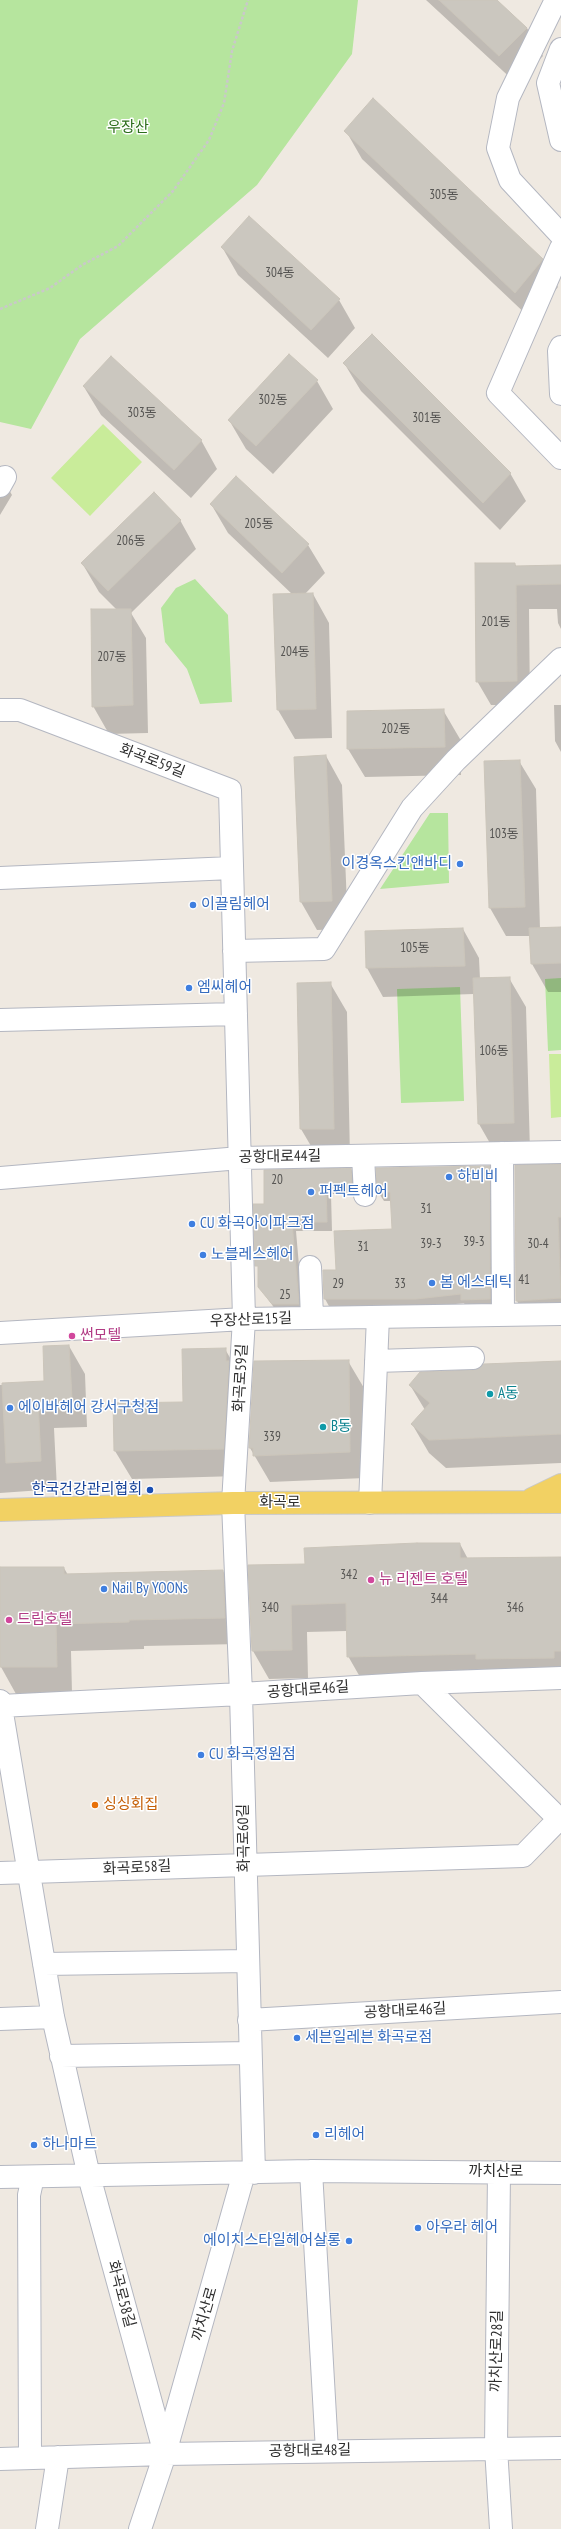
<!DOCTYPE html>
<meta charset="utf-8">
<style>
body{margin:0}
canvas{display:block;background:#efe9e1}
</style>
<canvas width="561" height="2529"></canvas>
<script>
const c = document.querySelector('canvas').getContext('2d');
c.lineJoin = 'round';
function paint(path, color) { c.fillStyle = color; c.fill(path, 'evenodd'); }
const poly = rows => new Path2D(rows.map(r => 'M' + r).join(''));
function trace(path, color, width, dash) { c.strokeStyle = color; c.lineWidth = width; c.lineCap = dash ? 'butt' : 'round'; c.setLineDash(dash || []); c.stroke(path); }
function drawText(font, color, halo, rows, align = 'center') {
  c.font = font + ' "PT Sans Narrow","Noto Sans KR",sans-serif'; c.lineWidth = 3; c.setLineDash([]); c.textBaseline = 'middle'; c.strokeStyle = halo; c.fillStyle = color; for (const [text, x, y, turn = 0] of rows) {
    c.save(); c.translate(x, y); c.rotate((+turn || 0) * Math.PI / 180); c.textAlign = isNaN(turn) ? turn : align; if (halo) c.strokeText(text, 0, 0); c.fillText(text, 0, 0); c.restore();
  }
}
paint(poly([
 [0,0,358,0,352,54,257,185,80,339,31,429,0,422],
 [195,579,228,615,232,702,200,704,187,669,165,642,161,608,176,588],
 [430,813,448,813,449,883,380,889],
 [561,978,561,1050,548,1051,545,979],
 [460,987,464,1101,401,1103,397,989]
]), '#b6e59e');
paint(poly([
 [103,424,142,462,90,516,51,478],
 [549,1054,561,1054,561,1117,551,1118]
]), '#c9ec9a');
paint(poly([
 [426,0,496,0,527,28,543,56,516,83],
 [346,131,542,259,558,287,532,320,362,159],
 [222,247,339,300,355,328,328,358,238,275],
 [344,363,510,473,526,501,500,530,361,391],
 [317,381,333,409,273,474,246,449,229,420],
 [84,387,201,440,217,469,191,498,101,415],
 [0,474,12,495,0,515],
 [211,504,308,545,325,573,305,594,313,594,329,623,332,738,295,739,278,710,274,595,293,595,228,533],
 [180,520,196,549,131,613,146,638,148,733,109,734,93,706,117,610,99,592,82,563],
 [515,564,517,567,561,566,561,629,558,623,557,609,529,609,530,705,491,705,477,681],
 [554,705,561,705,561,752,555,741],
 [443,710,460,739,461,775,365,777,348,749],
 [326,756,342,785,348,929,317,930,301,902],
 [519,761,536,789,540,929,561,928,561,992,548,992,532,964,530,936,506,936,490,908],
 [463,929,479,958,480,979,509,978,526,1007,530,1151,495,1152,479,1124,474,994,383,997,367,968,366,932],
 [330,983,347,1012,350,1157,318,1158,301,1129],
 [561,1164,561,1307,522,1310,517,1301,516,1166],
 [489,1167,494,1176,495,1308,467,1309,464,1303,422,1308,330,1308,325,1299,337,1271,393,1230,392,1201,384,1201,378,1192],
 [351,1169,356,1179,357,1194,331,1194,332,1231,296,1231,303,1312,278,1313,259,1287,255,1205,265,1205],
 [69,1346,85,1374,87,1427,54,1428,57,1489,0,1493,0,1385,45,1382],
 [225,1349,241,1377,239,1476,132,1479,115,1451,184,1403],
 [348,1361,364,1388,365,1478,270,1482,250,1448],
 [561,1362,561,1463,446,1468,429,1453,412,1424,425,1410,410,1385,474,1371],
 [460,1544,468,1559,561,1559,561,1686,364,1684,348,1656,347,1631,307,1632,308,1678,269,1679,253,1651,306,1565],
 [0,1568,64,1568,68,1575,223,1571,238,1597,240,1644,144,1646,144,1649,71,1651,72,1693,16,1694,1,1667]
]), '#0003');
const building = poly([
 [439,0,497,0,527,28,499,56,439,0],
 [373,98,543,259,515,293,344,131,373,98],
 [249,216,340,299,311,330,221,247,249,216],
 [372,334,511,473,483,503,343,363,372,334],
 [289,354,318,380,256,446,228,420,289,354],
 [111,356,202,440,174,470,83,386,111,356],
 [236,476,309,544,282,573,210,504,236,476],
 [154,492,181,520,108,591,81,563,154,492],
 [475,563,515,563,515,566,561,565,561,584,516,585,517,681,476,682,475,563],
 [313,593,316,709,277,710,273,594,313,593],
 [91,609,131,609,133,705,92,707,91,609],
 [444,709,445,747,347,749,347,711,444,709],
 [326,755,332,901,300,902,294,757,326,755],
 [520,760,525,907,489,908,484,761,520,760],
 [561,927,561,963,531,964,529,928,561,927],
 [463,928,465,966,366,968,365,931,463,928],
 [510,977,514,1123,478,1124,473,978,510,977],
 [331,982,334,1129,300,1129,297,983,331,982],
 [561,1164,561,1217,558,1217,561,1298,516,1301,515,1165,561,1164],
 [490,1166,490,1299,461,1300,461,1294,416,1299,324,1299,323,1270,336,1270,334,1231,392,1229,390,1192,377,1192,376,1168,490,1166],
 [351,1168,352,1185,326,1186,327,1222,292,1222,299,1304,272,1304,258,1287,258,1266,255,1266,255,1262,253,1204,264,1204,264,1170,351,1168],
 [69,1345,72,1399,38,1401,41,1461,6,1463,2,1383,44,1381,43,1346,69,1345],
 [226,1348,226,1361,229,1361,224,1449,114,1451,113,1403,183,1402,182,1349,226,1348],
 [349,1360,350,1452,253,1456,253,1448,249,1448,254,1361,349,1360],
 [561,1361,561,1434,429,1440,411,1424,430,1403,409,1385,420,1372,473,1370,484,1364,561,1361],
 [417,1543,460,1543,460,1558,561,1557,561,1651,554,1651,554,1658,476,1659,476,1654,347,1657,346,1603,291,1605,292,1650,252,1651,248,1565,305,1564,304,1548,417,1543],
 [0,1567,64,1567,64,1574,223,1570,225,1618,129,1620,129,1622,56,1624,57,1667,0,1667,0,1567]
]);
paint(building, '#cbc7bf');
trace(building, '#cbc5ba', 1);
const minor = poly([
 [556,0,508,98,498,148,510,180,561,235],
 [561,49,548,83,561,140],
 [561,248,498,393,561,458],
 [561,347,559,351,561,394],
 [0,486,5,477],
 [0,710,20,710,230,790,244,1319,233,1503,241,1694,254,2173],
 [0,878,232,868],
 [234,951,324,949,412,808,456,760,561,659],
 [0,1020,236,1014],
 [502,1153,503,1315],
 [363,1156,365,1195],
 [0,1178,240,1158,561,1152],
 [310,1267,312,1318],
 [0,1333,244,1319,561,1314],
 [376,1361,473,1358],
 [370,1503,378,1317],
 [422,1683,561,1821],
 [0,1701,53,2017,89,2176,165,2454,140,2529],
 [0,1706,241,1694,422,1683,561,1678],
 [0,1873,523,1856,559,1819],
 [44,1964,248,1961],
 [0,2019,53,2017],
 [249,2020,561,2002],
 [61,2056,250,2053],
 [311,2171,327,2451],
 [499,2172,496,2448,501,2529],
 [0,2177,311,2171,561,2173],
 [165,2453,244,2173],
 [30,2458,29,2195,33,2177],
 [0,2459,165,2454,561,2448],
 [47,2529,58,2457]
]);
const major = poly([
 [532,1499,561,1485],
 [0,1510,233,1503,561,1502]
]);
trace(minor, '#b4b7c1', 24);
trace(major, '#c9c9c9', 24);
trace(poly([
 [0,309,50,288,82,265,118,246,173,191,209,140,224,103,232,51,248,0]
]), '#c9c9c9', 2.5, [3, 2]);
trace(minor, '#fff', 22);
trace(major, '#f2d163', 22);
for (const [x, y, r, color] of [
 [460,864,4,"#3f7fe0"],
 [193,905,4,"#3f7fe0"],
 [189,988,4,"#3f7fe0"],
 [449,1177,4,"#3f7fe0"],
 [311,1192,4,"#3f7fe0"],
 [192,1224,4,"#3f7fe0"],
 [203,1255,4,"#3f7fe0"],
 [432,1283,4,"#3f7fe0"],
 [72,1336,4,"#d1479c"],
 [490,1394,4,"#0f9aa8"],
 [10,1408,4,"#3f7fe0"],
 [323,1427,4,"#0f9aa8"],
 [150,1490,4,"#1a4fb4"],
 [371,1580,4,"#d1479c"],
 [104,1589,4,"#3f7fe0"],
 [9,1620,4,"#d1479c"],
 [201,1755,4,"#3f7fe0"],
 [95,1805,4,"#e8710a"],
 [297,2038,4,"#3f7fe0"],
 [316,2135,4,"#3f7fe0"],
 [34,2145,4,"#3f7fe0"],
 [418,2228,4,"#3f7fe0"],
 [349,2241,4,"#3f7fe0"]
]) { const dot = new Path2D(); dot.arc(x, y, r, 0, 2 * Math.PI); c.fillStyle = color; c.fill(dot); trace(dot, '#fff', 1.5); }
drawText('13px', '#555452', null, [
 ["305동",444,195],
 ["304동",280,273],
 ["302동",273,400],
 ["303동",142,413],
 ["301동",427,418],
 ["205동",259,524],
 ["206동",131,541],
 ["201동",496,622],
 ["204동",295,652],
 ["207동",112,657],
 ["202동",396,729],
 ["103동",504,834],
 ["105동",415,948],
 ["106동",494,1051],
 ["20",277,1180],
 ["31",426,1209],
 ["39-3",474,1242],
 ["39-3",431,1244],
 ["30-4",538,1244],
 ["31",363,1247],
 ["41",524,1280],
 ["29",338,1284],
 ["33",400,1284],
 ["25",285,1295],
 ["339",272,1437],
 ["342",349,1575],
 ["344",439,1599],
 ["340",270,1608],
 ["346",515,1608]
]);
drawText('15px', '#2c6e1b', '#fff', [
 ["우장산",128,128]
]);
drawText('15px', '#2e2e2e', '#fff', [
 ["화곡로59길",152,761,21],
 ["공항대로44길",280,1157,-1],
 ["우장산로15길",251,1320,-2],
 ["화곡로59길",241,1378,-87],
 ["화곡로",280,1503],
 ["공항대로46길",308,1690,-4],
 ["화곡로60길",244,1838,-91],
 ["화곡로58길",137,1868,-3],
 ["공항대로46길",405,2011,-3],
 ["까치산로",496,2172],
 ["화곡로58길",121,2294,75],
 ["까치산로",205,2314,-74],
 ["까치산로28길",497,2351,-89],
 ["공항대로48길",310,2451,-1]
]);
drawText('15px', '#366cbe', '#fff', [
 ["이경옥스킨앤바디",452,864,"right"],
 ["이끌림헤어",201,905],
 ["엠씨헤어",197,988],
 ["하비비",457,1177],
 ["퍼펙트헤어",319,1192],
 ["CU 화곡아이파크점",200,1224],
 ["노블레스헤어",211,1255],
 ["봄 에스테틱",440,1283],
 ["에이바헤어 강서구청점",18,1408],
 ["Nail By YOONs",112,1589],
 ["CU 화곡정원점",209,1755],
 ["세븐일레븐 화곡로점",305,2038],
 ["리헤어",324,2135],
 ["하나마트",42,2145],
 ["아우라 헤어",426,2228],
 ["에이치스타일헤어살롱",341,2241,"right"]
], 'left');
drawText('15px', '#b23c85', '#fff', [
 ["썬모텔",80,1336],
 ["뉴 리젠트 호텔",379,1580],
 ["드림호텔",17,1620]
], 'left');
drawText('15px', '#0d838f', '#fff', [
 ["A동",498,1394],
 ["B동",331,1427]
], 'left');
drawText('15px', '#164399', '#fff', [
 ["한국건강관리협회",142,1490]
], 'right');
drawText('15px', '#c56008', '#fff', [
 ["싱싱회집",103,1805]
], 'left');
</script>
